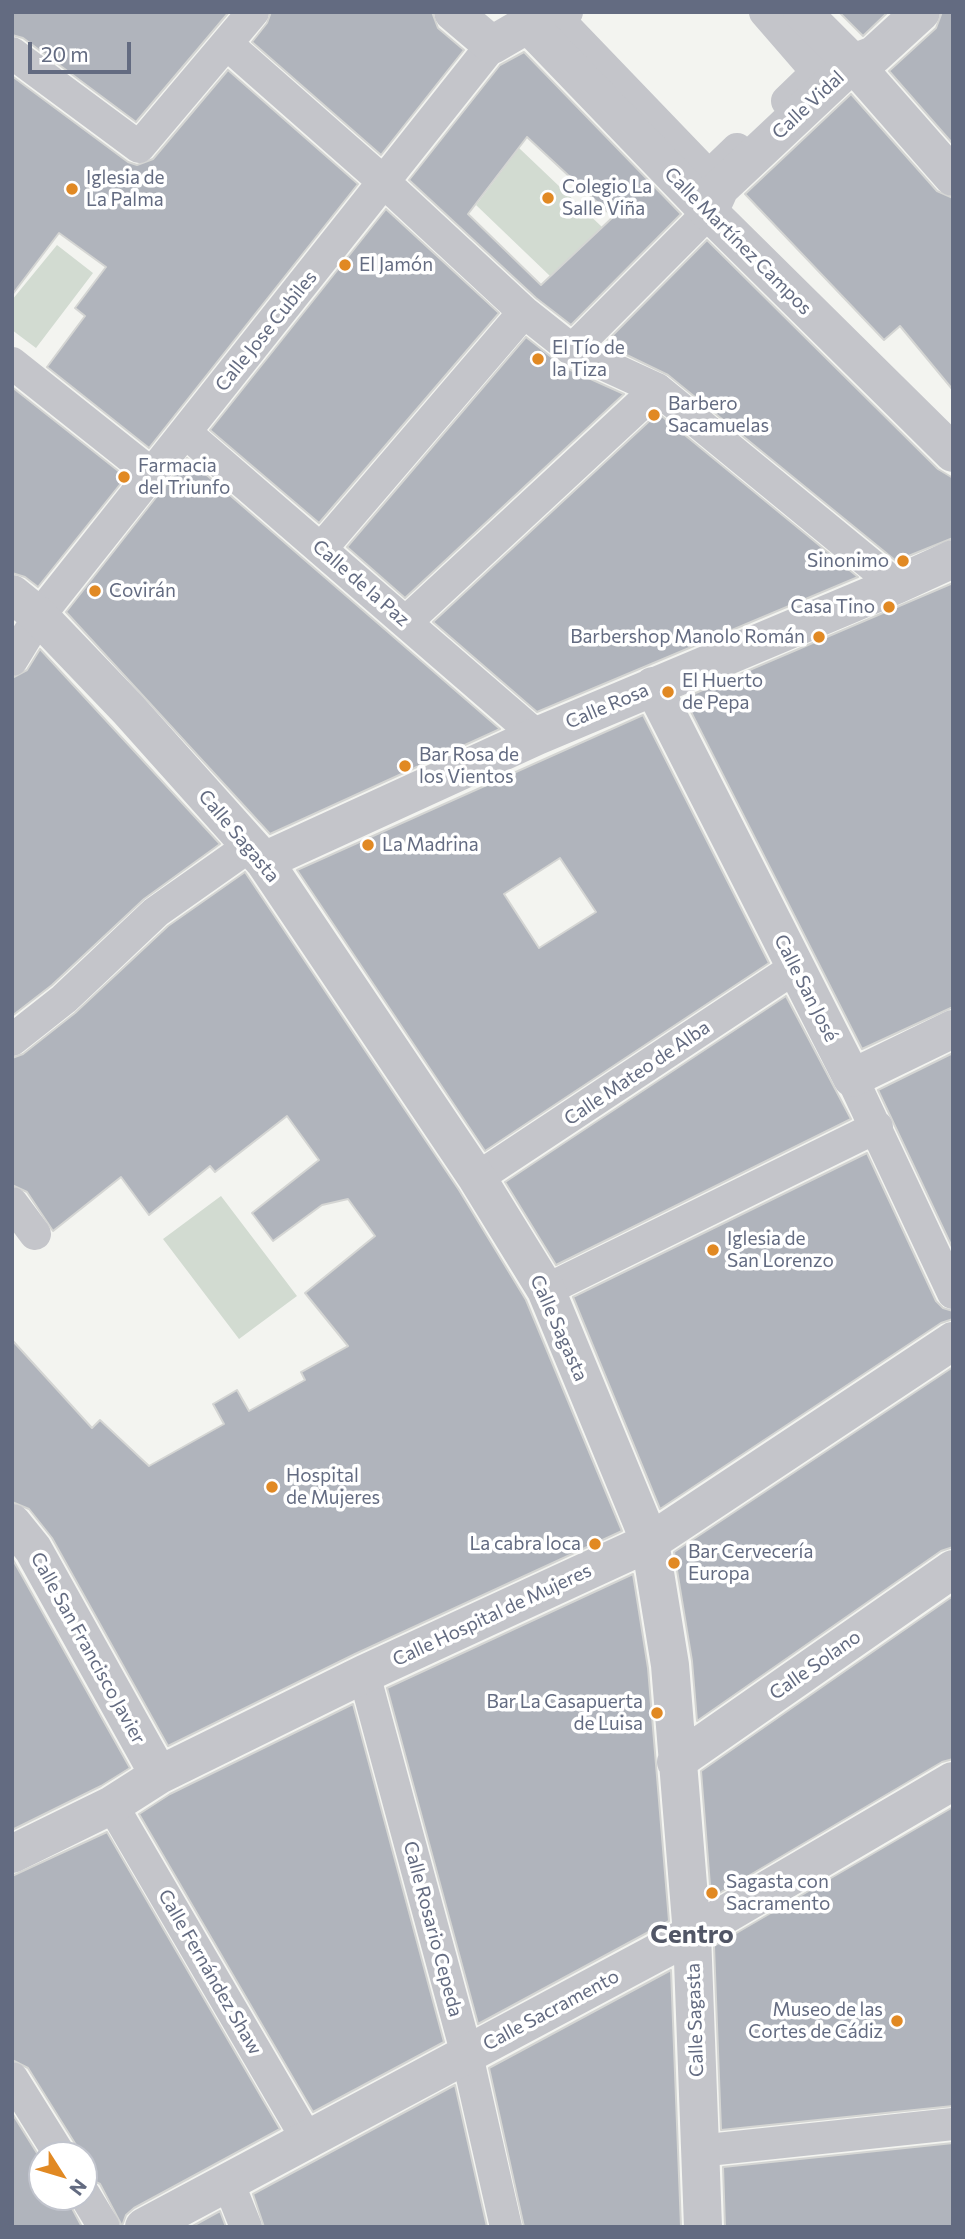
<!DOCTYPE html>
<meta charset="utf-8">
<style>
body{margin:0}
#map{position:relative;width:965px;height:2239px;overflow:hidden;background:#f3f4f0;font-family:Commissioner,sans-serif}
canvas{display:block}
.frame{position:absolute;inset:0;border:14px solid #636b81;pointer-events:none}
.north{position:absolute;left:28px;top:2141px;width:70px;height:70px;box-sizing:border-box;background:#fff;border:2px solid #c1c4cd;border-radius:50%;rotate:127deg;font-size:19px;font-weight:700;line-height:28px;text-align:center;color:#636b81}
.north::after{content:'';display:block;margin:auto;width:24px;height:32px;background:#e18923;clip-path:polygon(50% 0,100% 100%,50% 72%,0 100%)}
.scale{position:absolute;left:28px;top:42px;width:103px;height:32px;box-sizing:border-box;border:4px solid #636b81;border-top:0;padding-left:9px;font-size:21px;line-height:24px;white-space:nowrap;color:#636b81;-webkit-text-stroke:5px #fff;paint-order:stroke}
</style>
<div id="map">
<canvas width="965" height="2239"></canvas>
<div class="frame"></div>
<div class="north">N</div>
<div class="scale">20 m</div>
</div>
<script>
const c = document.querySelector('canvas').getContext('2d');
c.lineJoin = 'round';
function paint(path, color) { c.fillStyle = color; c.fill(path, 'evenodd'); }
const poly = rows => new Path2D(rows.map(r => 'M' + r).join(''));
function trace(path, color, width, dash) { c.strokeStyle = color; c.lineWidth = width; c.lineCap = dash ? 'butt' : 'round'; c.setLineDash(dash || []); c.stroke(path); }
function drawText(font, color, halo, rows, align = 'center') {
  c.font = font + ' Commissioner,sans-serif'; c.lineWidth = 7; c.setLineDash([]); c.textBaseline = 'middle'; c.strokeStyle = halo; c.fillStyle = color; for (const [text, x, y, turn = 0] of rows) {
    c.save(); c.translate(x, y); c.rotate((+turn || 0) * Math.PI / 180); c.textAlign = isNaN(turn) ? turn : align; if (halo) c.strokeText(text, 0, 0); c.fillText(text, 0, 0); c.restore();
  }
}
paint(poly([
 [519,148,602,227,550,276,476,205],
 [57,245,93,273,36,348,12,330,12,300],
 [221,1196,297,1296,239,1339,163,1239]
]), '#d2dbd1');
const building = poly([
 [12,12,229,12,136,122,23,38,12,35,12,12],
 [271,12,432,12,438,28,464,50,381,155,252,42,267,23,271,12],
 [839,12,888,12,863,36,839,12],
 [942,12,953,12,953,144,889,71,936,28,942,12],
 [524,52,681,214,571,325,536,298,409,180,500,65,524,52],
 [527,137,613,217,541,285,468,214,527,137],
 [228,70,358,184,149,448,47,367,85,316,75,308,106,267,59,233,12,295,12,76,128,162,137,165,153,159,228,70],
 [851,94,937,191,953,198,953,390,900,326,884,340,745,194,851,94],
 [386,209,499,313,319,523,210,430,386,209],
 [707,240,938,469,953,478,953,538,896,561,668,375,604,344,707,240],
 [526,337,564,367,624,394,405,598,347,547,526,337],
 [12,387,126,477,38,587,25,577,12,573,12,387],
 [658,413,858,577,537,712,433,622,658,413],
 [187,458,500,729,270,834,66,612,187,458],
 [953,583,953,1007,862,1049,684,698,953,583],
 [40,649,220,844,144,899,52,985,12,1016,12,678,27,670,40,649],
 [643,715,769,963,485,1151,297,870,643,715],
 [560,858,596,912,539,948,504,894,560,858],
 [245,872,459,1190,526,1300,622,1531,355,1654,168,1746,52,1538,29,1509,12,1502,12,1340,92,1428,100,1420,149,1466,224,1424,213,1404,237,1390,249,1411,305,1380,301,1372,348,1346,305,1293,375,1236,348,1199,322,1205,273,1241,252,1213,319,1160,287,1116,215,1172,210,1166,149,1215,121,1177,53,1231,27,1192,12,1185,12,1058,23,1054,75,1013,168,926,245,872],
 [786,996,851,1119,556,1265,505,1182,786,996],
 [953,1053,953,1249,878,1090,953,1053],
 [867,1153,936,1301,943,1308,953,1311,953,1319,941,1323,660,1509,573,1297,867,1153],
 [953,1367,953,1547,941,1551,697,1721,692,1661,674,1552,953,1367],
 [12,1558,130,1768,101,1786,12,1830,12,1558],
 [633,1574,648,1668,669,1921,478,2024,387,1688,633,1574],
 [953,1596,953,1759,942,1762,711,1898,701,1771,953,1596],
 [353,1704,444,2042,313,2112,139,1814,170,1794,353,1704],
 [953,1807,953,2106,721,2130,714,1946,953,1807],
 [107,1832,280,2129,134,2208,126,2215,122,2226,100,2184,84,2176,84,2155,78,2155,76,2145,28,2068,12,2060,12,1876,107,1832],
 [671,1970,681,2227,524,2227,489,2068,671,1970],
 [455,2085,487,2227,264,2227,253,2194,455,2085],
 [12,2113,42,2161,42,2197,66,2197,82,2227,12,2227,12,2113],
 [953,2143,953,2227,725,2227,723,2167,953,2143],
 [220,2211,226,2227,191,2227,220,2211]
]);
paint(building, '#b0b4bc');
trace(building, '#d4d5d3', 2);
trace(poly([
 [567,12,559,20,709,176,737,149],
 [765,12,817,72,787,101],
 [227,44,385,183,524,312,572,350,657,389,896,585],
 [12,53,139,147,253,12],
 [572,350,709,212],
 [12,363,153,475],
 [185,432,537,736],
 [321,549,524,312],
 [406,622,657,389],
 [12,660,39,616,492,45],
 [12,1040,64,999,156,912,251,845],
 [852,1078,953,1293],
 [477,1178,796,967],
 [12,1203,35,1234],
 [546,1290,877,1127],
 [364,1674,467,2055,506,2227],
 [112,1805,307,2139],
 [12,2078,60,2155],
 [698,2151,953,2124],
 [228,2182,246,2227],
 [84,2194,104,2227]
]), '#c4c5ca', 32);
trace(poly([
 [453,12,492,45,528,24,538,12],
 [802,12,853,63,953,177],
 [528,24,709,212,953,453],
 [709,212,720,188,853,63,874,55,921,12],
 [12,594,39,616,128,709,264,861,477,1178,546,1290,650,1542,670,1665,692,1934,703,2227],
 [653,686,852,1078,953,1029],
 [264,861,537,736,896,585,953,559],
 [12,1523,33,1549,159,1775],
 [676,1762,953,1569],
 [12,1854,112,1805,159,1775,364,1674,650,1542,953,1341],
 [144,2227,692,1934,953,1781]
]), '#c4c5ca', 38);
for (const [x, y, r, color] of [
 [72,189,7,"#e18923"],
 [548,198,7,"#e18923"],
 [345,265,7,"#e18923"],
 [538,359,7,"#e18923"],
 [654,415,7,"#e18923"],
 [124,477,7,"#e18923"],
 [903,561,7,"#e18923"],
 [95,591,7,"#e18923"],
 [889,607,7,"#e18923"],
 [819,637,7,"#e18923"],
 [668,692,7,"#e18923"],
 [405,766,7,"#e18923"],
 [368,845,7,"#e18923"],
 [713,1250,7,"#e18923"],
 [272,1487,7,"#e18923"],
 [595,1544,7,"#e18923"],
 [674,1563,7,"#e18923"],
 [657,1713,7,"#e18923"],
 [712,1893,7,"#e18923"],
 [897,2021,7,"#e18923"]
]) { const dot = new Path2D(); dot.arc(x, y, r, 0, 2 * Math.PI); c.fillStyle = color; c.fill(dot); trace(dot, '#fff', 2.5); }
drawText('19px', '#636b81', '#fff', [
 ["Calle Vidal",808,105,-43],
 ["Calle Martínez Campos",738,241,45],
 ["Calle Jose Cubiles",266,331,-51],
 ["Calle de la Paz",361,583,41],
 ["Calle Rosa",607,706,-23],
 ["Calle Sagasta",239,836,50],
 ["Calle San José",806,988,63],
 ["Calle Mateo de Alba",637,1073,-34],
 ["Calle Sagasta",559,1328,66],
 ["Calle Hospital de Mujeres",492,1615,-25],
 ["Calle San Francisco Javier",88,1648,61],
 ["Calle Solano",815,1665,-35],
 ["Calle Rosario Cepeda",433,1929,75],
 ["Calle Fernández Shaw",210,1972,60],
 ["Calle Sacramento",551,2010,-28],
 ["Calle Sagasta",695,2020,-92]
]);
drawText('19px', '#636b81', '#fff', [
 ["Iglesia de",86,178],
 ["La Palma",86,200],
 ["Colegio La",562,187],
 ["Salle Viña",562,209],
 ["El Jamón",359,265],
 ["El Tío de",552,348],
 ["la Tiza",552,370],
 ["Barbero",668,404],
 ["Sacamuelas",668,426],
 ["Farmacia",138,466],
 ["del Triunfo",138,488],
 ["Sinonimo",889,561,"right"],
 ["Covirán",109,591],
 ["Casa Tino",875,607,"right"],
 ["Barbershop Manolo Román",805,637,"right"],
 ["El Huerto",682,681],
 ["de Pepa",682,703],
 ["Bar Rosa de",419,755],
 ["los Vientos",419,777],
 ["La Madrina",382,845],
 ["Iglesia de",727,1239],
 ["San Lorenzo",727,1261],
 ["Hospital",286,1476],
 ["de Mujeres",286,1498],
 ["La cabra loca",581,1544,"right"],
 ["Bar Cervecería",688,1552],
 ["Europa",688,1574],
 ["Bar La Casapuerta",643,1702,"right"],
 ["de Luisa",643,1724,"right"],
 ["Sagasta con",726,1882],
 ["Sacramento",726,1904],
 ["Museo de las",883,2010,"right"],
 ["Cortes de Cádiz",883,2032,"right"]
], 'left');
drawText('bold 26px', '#515666', '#fff', [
 ["Centro",692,1934]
]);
</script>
